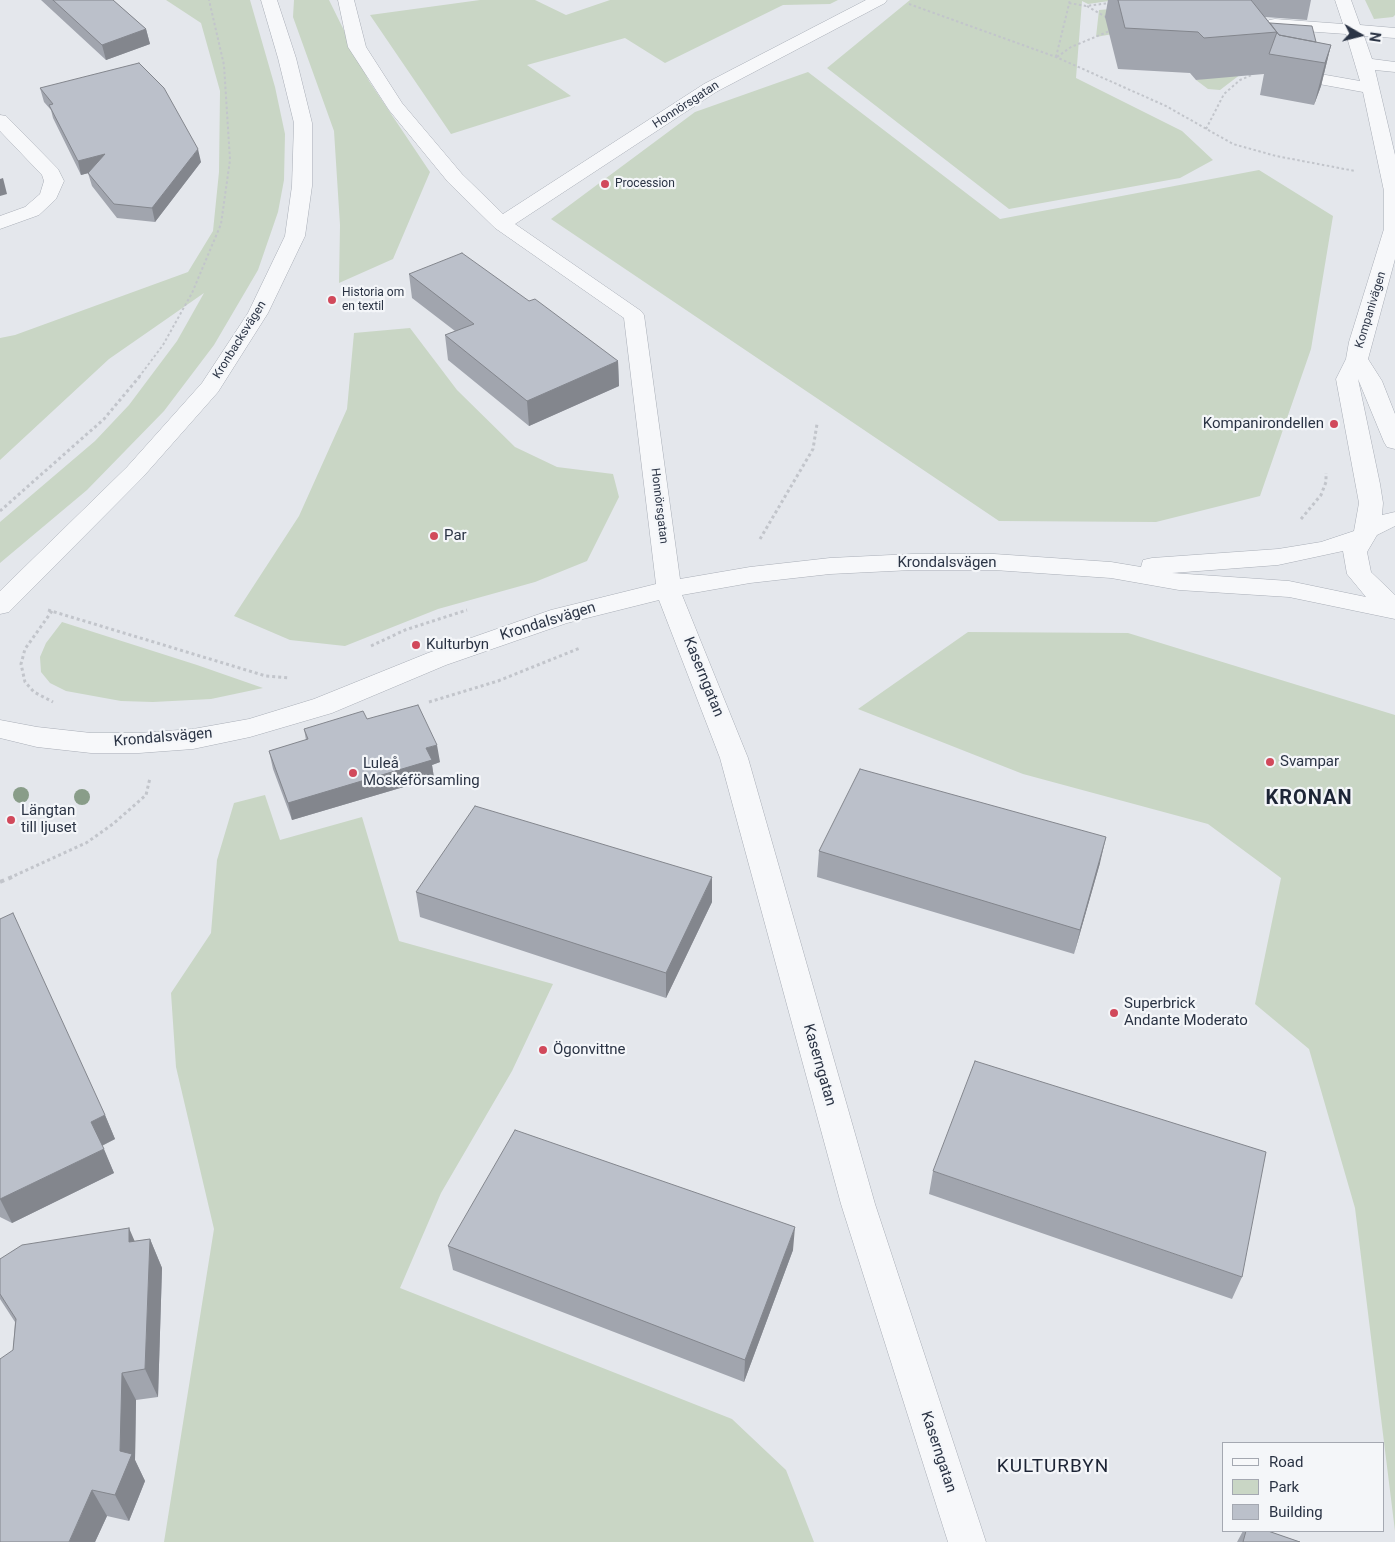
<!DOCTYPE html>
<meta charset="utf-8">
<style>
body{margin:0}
#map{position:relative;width:1395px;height:1542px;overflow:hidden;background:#e4e7ec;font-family:Roboto,sans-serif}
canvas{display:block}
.legend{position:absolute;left:1222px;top:1442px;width:162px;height:90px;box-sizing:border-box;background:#f4f6f9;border:1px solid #a4a8b1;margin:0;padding:6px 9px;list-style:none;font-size:15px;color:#2b3445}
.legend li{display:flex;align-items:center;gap:10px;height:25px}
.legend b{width:25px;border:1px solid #a4a8b1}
.north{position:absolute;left:1335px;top:10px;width:50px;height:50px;-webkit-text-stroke:4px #f4f6f9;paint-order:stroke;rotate:98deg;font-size:14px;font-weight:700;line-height:20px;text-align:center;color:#2b3445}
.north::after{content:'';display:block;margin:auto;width:18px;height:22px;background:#2b3445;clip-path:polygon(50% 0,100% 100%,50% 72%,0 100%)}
</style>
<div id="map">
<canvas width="1395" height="1542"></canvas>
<ul class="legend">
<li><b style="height:6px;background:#f7f8fa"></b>Road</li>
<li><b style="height:14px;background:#c9d6c5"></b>Park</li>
<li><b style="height:14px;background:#bbc0ca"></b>Building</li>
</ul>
<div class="north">N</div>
</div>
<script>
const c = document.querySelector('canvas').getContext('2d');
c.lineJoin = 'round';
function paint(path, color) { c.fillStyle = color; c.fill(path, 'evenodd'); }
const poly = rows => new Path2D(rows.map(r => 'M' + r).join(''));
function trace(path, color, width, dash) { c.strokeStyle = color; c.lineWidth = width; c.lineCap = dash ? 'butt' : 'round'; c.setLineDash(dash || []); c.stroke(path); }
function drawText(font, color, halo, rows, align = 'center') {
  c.font = font + ' Roboto,sans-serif'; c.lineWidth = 4.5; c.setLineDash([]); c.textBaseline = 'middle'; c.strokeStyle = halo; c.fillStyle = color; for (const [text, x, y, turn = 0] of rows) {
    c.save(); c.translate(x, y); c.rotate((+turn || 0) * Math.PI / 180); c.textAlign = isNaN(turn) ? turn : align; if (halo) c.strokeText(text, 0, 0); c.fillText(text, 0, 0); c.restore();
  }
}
paint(poly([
 [166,0,250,0,275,87,285,134,284,180,278,212,258,270,214,345,164,411,87,490,0,563,0,522,95,441,129,405,177,341,204,293,109,359,0,460,0,338,15,335,188,272,213,231,219,172,220,91,201,23],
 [294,0,329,0,369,81,430,172,393,259,339,283,340,225,334,131,293,17],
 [480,0,535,0,566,15,610,0,838,0,830,4,783,5,665,63,625,38,527,65,571,96,451,134,370,15],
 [910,0,1116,0,1088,4,1082,1,1076,78,1182,131,1213,160,1180,178,1009,209,827,68],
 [1365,0,1395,0,1395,15,1393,17,1374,19],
 [1111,9,1135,30,1096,37,1099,10],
 [1245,71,1220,90,1208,89,1196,80],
 [808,72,1000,219,1259,170,1333,216,1311,349,1260,496,1156,522,999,521,551,219,695,112],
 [410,328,457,390,515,447,557,467,613,474,619,497,587,561,535,582,438,609,345,646,290,640,234,616,299,516,347,409,354,333],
 [62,622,197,665,263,688,211,699,153,702,121,701,66,691,50,683,41,672,40,657,46,643],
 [968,632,1128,633,1395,715,1395,1531,1355,1208,1309,1049,1255,1004,1281,878,1208,824,1023,774,858,709],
 [265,795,280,840,362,817,399,941,553,984,512,1071,441,1193,400,1288,732,1419,786,1470,814,1542,164,1542,214,1229,176,1067,171,993,211,933,217,860,234,803]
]), '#c9d6c5');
const minor = poly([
 [261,0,277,0,296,58,312,123,312,186,305,236,268,313,218,392,143,477,9,612,0,614,0,591,127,467,202,383,248,313,285,236,292,186,294,123,278,58,261,0],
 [338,0,354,0,366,47,402,103,462,174,503,214,704,84,866,0,887,0,885,3,716,92,515,224,641,311,644,315,680,579,750,567,830,558,912,554,994,554,1111,562,1141,567,1143,560,1152,558,1278,549,1321,542,1354,531,1359,503,1336,379,1346,359,1349,342,1384,229,1384,191,1363,92,1286,78,1280,77,1277,73,1280,69,1286,68,1360,81,1346,34,1275,29,1269,28,1267,24,1269,20,1275,19,1343,24,1335,0,1351,0,1360,25,1395,28,1395,38,1364,36,1372,59,1395,62,1395,72,1375,70,1395,155,1395,259,1368,359,1382,381,1395,414,1395,449,1387,447,1384,442,1358,379,1380,484,1383,503,1382,515,1395,512,1395,526,1377,535,1367,552,1371,572,1395,595,1395,619,1289,597,1179,590,1111,578,994,570,912,570,830,574,750,583,682,595,748,758,875,1204,986,1542,948,1542,841,1204,720,758,659,600,567,623,446,665,332,713,250,737,193,749,139,753,91,753,37,747,0,738,0,720,37,727,91,733,139,733,193,729,249,719,314,699,428,653,551,610,656,584,624,318,495,228,448,182,389,110,348,47,338,0],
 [1343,551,1347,574,1366,597,1289,581,1172,573,1278,565,1343,551],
 [0,115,6,116,58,169,64,181,56,199,39,215,0,229,0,216,25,207,40,194,44,181,42,175,0,131,0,115]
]);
trace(minor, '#a9aeb7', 1);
trace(poly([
 [1069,3,1086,6,1110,3],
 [909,4,1056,57,1166,106,1233,144,1276,156,1355,171],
 [1087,6,1109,19],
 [1056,57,1070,0],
 [1057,57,1071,47,1112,30],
 [1206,129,1224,94,1240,80,1252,75],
 [139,377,163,345,192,293,221,224,230,160,224,65,209,0]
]), '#c2c5cb', 2, [2.5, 2.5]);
trace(poly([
 [0,511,104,419,140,376],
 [1301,519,1321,495,1326,482,1326,473],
 [760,539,813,449,817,424],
 [48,610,266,676,289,678],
 [52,611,25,649,21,664,25,682,34,692,53,702],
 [371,646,405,630,467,610],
 [429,702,498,681,580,648],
 [9,878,86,843,113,824,146,795,150,778]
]), '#c2c5cb', 3, [3, 3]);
trace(poly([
 [0,882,12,877]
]), '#c2c5cb', 4, [4.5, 4.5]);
paint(minor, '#f7f8fa');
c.fillStyle = '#899d89';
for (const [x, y] of [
 [21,795],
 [82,797]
]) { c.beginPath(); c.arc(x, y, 8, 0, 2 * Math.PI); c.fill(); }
paint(poly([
 [41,0,113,0,146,29,150,44,106,60],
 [1108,0,1311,0,1307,20,1265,17,1270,23,1316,42,1331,45,1321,86,1314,105,1260,95,1264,74,1196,80,1190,73,1118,69,1105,17],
 [40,88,201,162,155,222,117,218,92,186,88,173,81,175,53,118,51,110,44,102],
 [409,274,529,301,618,361,619,386,529,426,448,360,445,335,455,331,412,298],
 [367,719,440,762,432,765,434,778,292,820,273,769,269,751,306,740,304,729],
 [819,851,1100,863,1074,954,817,877],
 [416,892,712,902,666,998,420,917],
 [0,919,105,1115,115,1139,102,1146,114,1173,12,1223,0,1217],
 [933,1171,1242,1277,1232,1299,929,1194],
 [150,1239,162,1268,158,1397,136,1400,135,1460,145,1481,129,1521,107,1516,95,1542,13,1350,15,1322,0,1299,0,1259],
 [448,1246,793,1250,744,1382,453,1270],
 [1243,1531,1268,1531,1300,1542,1237,1542]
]), '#a1a5ae');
paint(poly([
 [146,29,150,44,106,60,102,45],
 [1331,45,1321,86,1314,105,1325,63],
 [198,149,201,162,155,222,152,208],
 [105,154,108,168,81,175,78,161],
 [3,178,7,194,0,196,0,179],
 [618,361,619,386,529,426,527,401],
 [437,745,440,762,432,765,434,778,292,820,288,803,426,748],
 [1106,837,1100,863,1074,954,1080,930],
 [712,877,712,902,666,998,666,973],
 [105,1115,115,1139,101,1146,91,1122],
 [104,1149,114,1173,12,1223,0,1199],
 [795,1227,793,1250,744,1382,745,1360],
 [129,1228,142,1258,129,1242],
 [150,1239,162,1268,158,1397,145,1369],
 [122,1373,136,1400,135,1460,145,1481,129,1521,115,1495],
 [92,1490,107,1516,95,1542,69,1542]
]), '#83868d');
const building = poly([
 [53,0,113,0,146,29,102,45,53,0],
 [1118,0,1251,0,1279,35,1331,45,1325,63,1269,54,1277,32,1204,38,1198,32,1125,28,1118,0],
 [1270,23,1312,26,1316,42,1279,35,1270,23],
 [139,63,164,88,198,149,152,208,114,204,88,173,105,154,78,161,49,105,53,104,40,88,139,63],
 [462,253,529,301,535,299,618,361,527,401,445,335,474,324,409,274,462,253],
 [418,705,437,745,426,748,432,760,288,803,269,751,308,739,304,729,363,711,367,719,418,705],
 [860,769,1106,837,1080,930,819,851,860,769],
 [475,806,712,877,666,973,416,892,475,806],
 [13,913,105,1115,91,1122,104,1149,0,1199,0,919,13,913],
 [975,1061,1266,1152,1242,1277,933,1171,975,1061],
 [515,1130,795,1227,745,1360,448,1246,515,1130],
 [129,1228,129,1242,150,1239,145,1369,122,1373,120,1451,132,1454,115,1495,92,1490,69,1542,0,1542,0,1359,13,1350,16,1319,0,1294,0,1259,22,1245,129,1228],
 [1246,1531,1268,1531,1300,1542,1243,1542,1246,1531]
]);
paint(building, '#bbc0ca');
trace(building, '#83868d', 1);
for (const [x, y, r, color] of [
 [605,184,5,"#d1495b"],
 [332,300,5,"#d1495b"],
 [1334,424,5,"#d1495b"],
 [434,536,5,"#d1495b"],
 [416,645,5,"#d1495b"],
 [1270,762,5,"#d1495b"],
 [353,773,5,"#d1495b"],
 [11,820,5,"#d1495b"],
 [1114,1013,5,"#d1495b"],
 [543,1050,5,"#d1495b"]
]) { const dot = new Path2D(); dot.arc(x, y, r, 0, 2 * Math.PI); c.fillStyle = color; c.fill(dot); trace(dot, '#f4f6f9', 2); }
drawText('12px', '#2b3445', '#f4f6f9', [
 ["Honnörsgatan",686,105,-33],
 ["Kompanivägen",1371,310,-73],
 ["Kronbacksvägen",240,340,-58],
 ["Honnörsgatan",659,506,83]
]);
drawText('12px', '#2b3445', '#f4f6f9', [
 ["Procession",615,184],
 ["Historia om",342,293],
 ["en textil",342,307]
], 'left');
drawText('15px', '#2b3445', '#f4f6f9', [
 ["Kompanirondellen",1324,424,"right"],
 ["Par",444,536],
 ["Kulturbyn",426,645],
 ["Svampar",1280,762],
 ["Luleå",363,764],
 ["Moskéförsamling",363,781],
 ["Längtan",21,811],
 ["till ljuset",21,828],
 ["Superbrick",1124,1004],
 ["Andante Moderato",1124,1021],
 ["Ögonvittne",553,1050]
], 'left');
drawText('15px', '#2b3445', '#f4f6f9', [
 ["Krondalsvägen",947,563],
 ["Krondalsvägen",548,622,-17],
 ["Kaserngatan",703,677,68],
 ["Krondalsvägen",163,738,-5],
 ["Kaserngatan",819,1065,74],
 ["Kaserngatan",938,1452,72]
]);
c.letterSpacing = '1px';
drawText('19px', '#1d2536', '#f4f6f9', [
 ["KULTURBYN",1053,1467]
]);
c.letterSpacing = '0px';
c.letterSpacing = '1px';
drawText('bold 20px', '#1d2536', '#f4f6f9', [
 ["KRONAN",1309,799]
]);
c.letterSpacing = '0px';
</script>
